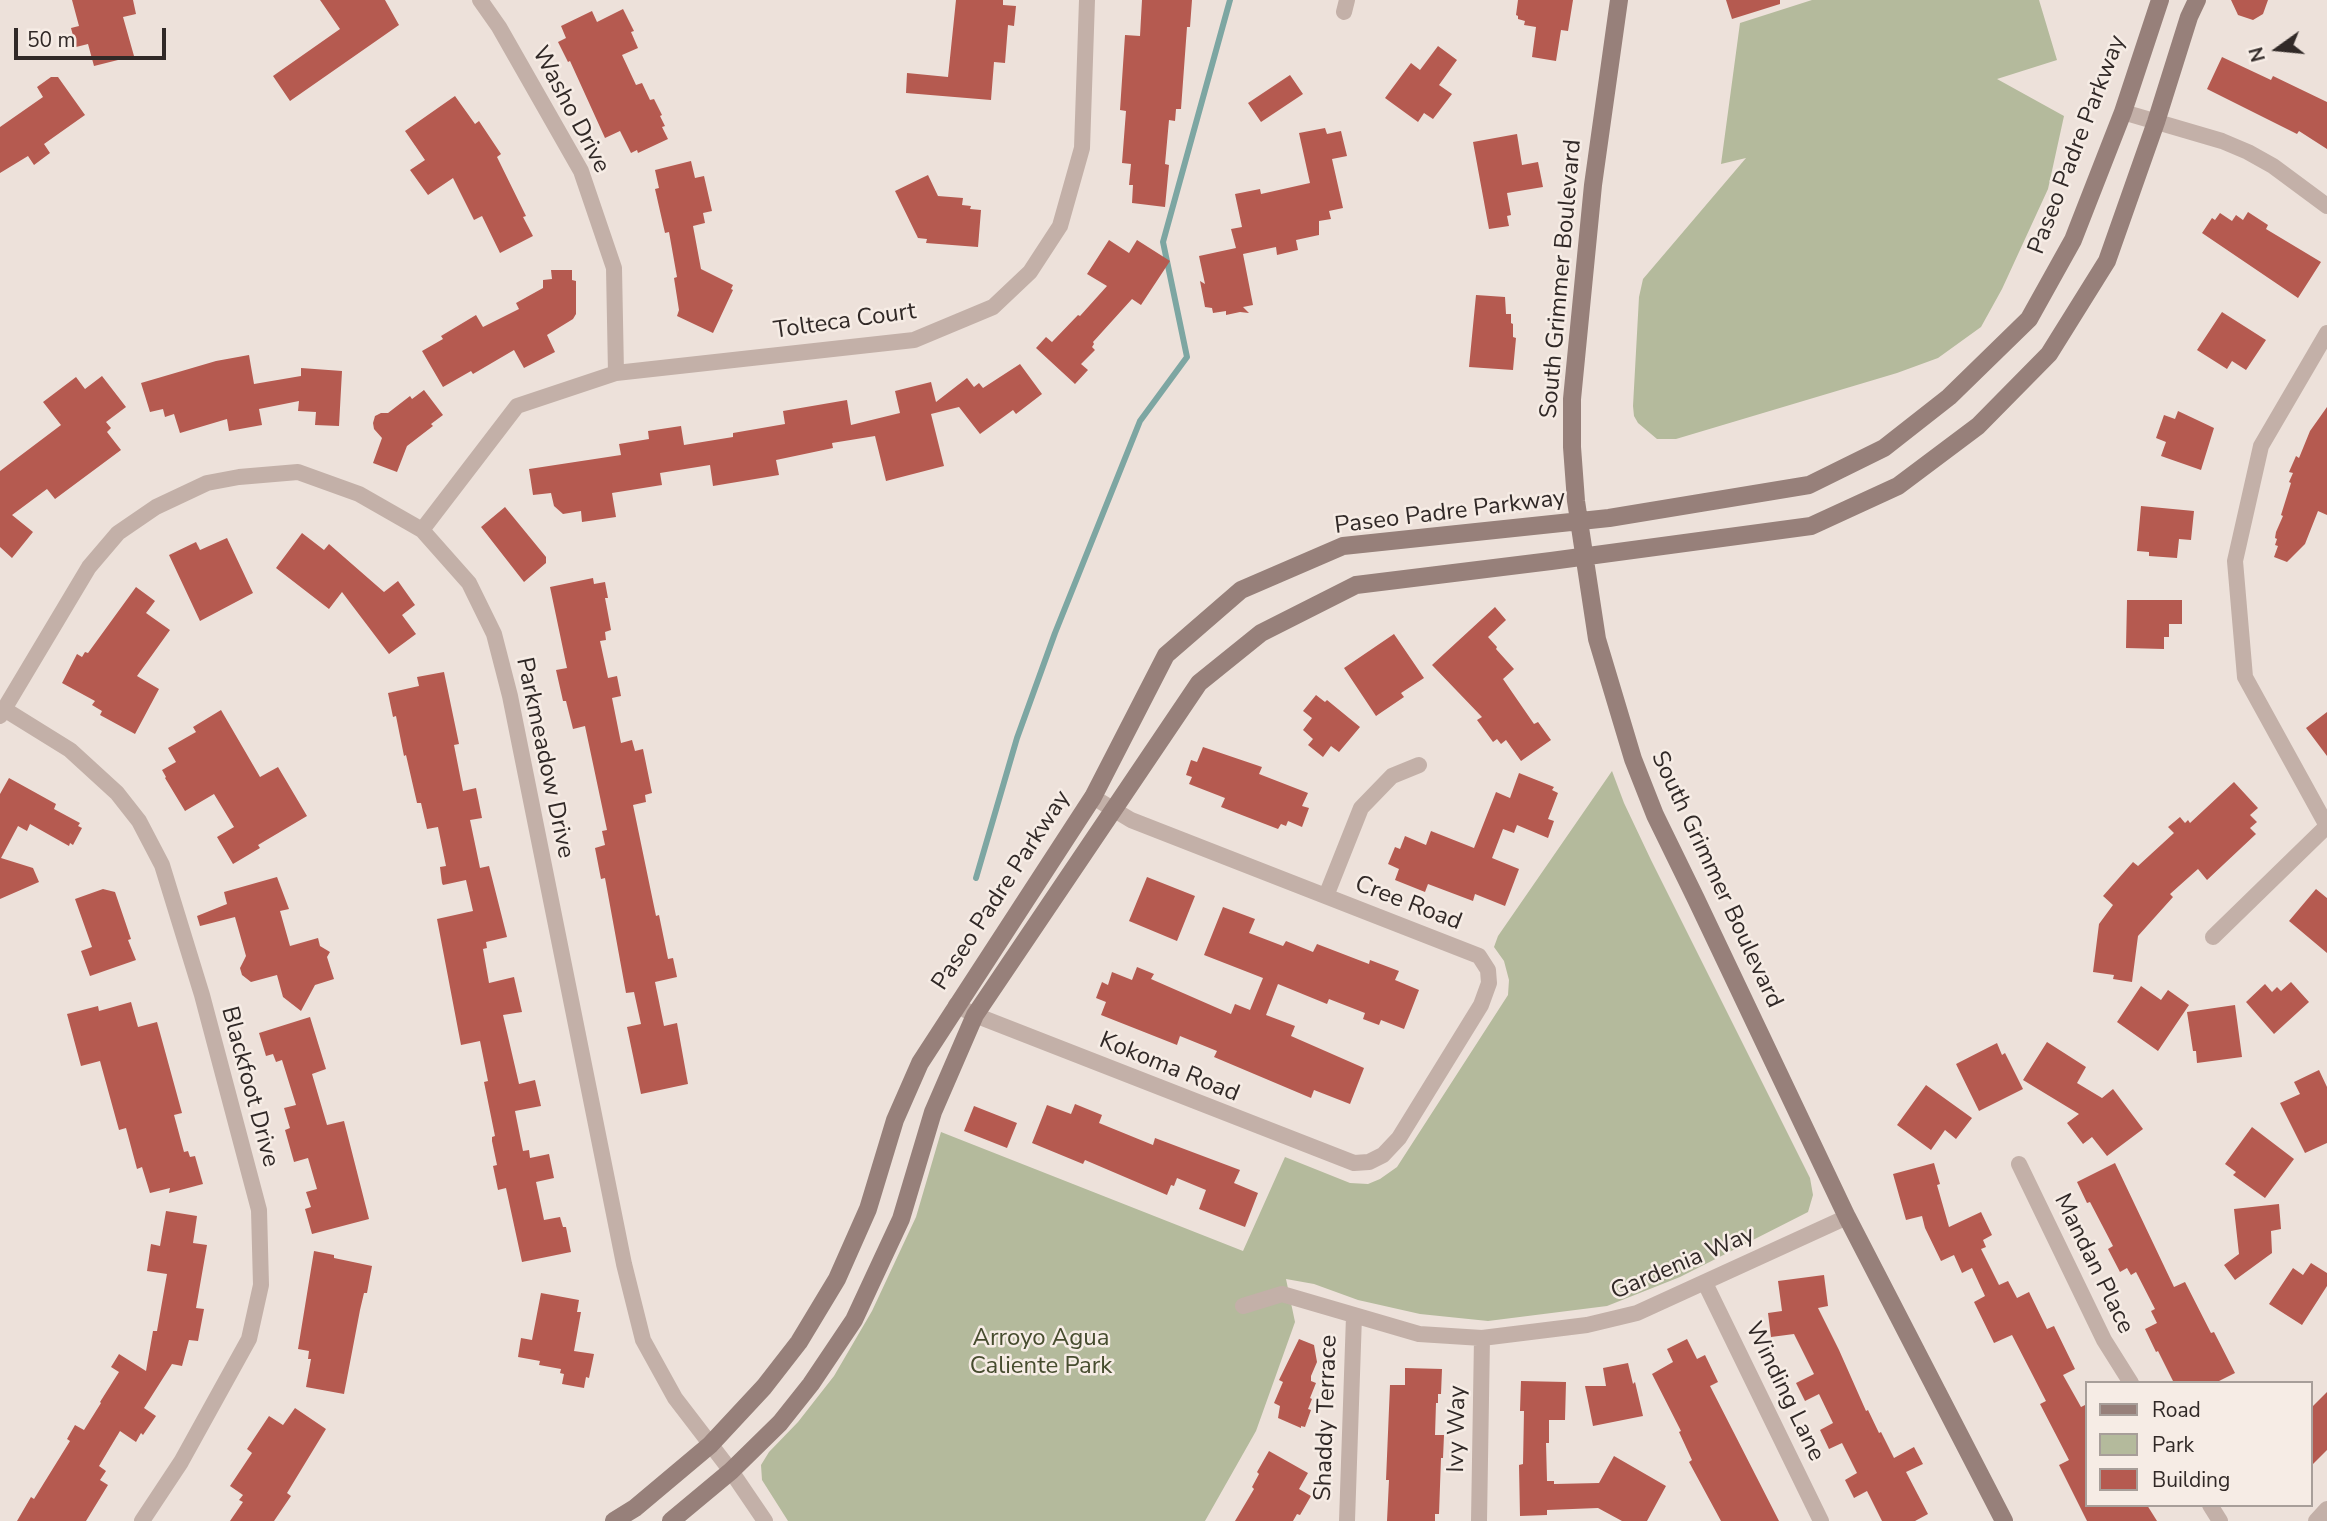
<!DOCTYPE html>
<style>
body{margin:0}
#map{position:relative;width:2327px;height:1521px;overflow:hidden;background:#ede1da;font-family:"Nunito Sans",sans-serif}
canvas{display:block}
.legend{position:absolute;left:2085px;top:1381px;width:228px;height:126px;box-sizing:border-box;background:#f6ece5;border:2px solid #a79e99;margin:0;padding:9px 12px;list-style:none;font-size:21px;color:#312927}
.legend li{display:flex;align-items:center;gap:14px;height:35px}
.legend b{width:35px;border:2px solid #a79e99}
.north{position:absolute;left:2243px;top:14px;width:70px;height:70px;-webkit-text-stroke:5px #f6ece5;paint-order:stroke;rotate:255deg;font-size:19px;font-weight:700;line-height:28px;text-align:center;color:#312927}
.north::after{content:'';display:block;margin:auto;width:24px;height:32px;background:#312927;clip-path:polygon(50% 0,100% 100%,50% 72%,0 100%)}
.scale{position:absolute;left:14px;top:28px;width:152px;height:32px;box-sizing:border-box;border:4px solid #312927;border-top:0;padding-left:9px;font-size:21px;line-height:24px;white-space:nowrap;color:#312927;-webkit-text-stroke:5px #f6ece5;paint-order:stroke}
</style>
<div id="map">
<canvas width="2327" height="1521"></canvas>
<ul class="legend">
<li><b style="height:9px;background:#97807a"></b>Road</li>
<li><b style="height:19px;background:#b4ba9c"></b>Park</li>
<li><b style="height:19px;background:#b55a50"></b>Building</li>
</ul>
<div class="north">N</div>
<div class="scale">50 m</div>
</div>
<script>
const c = document.querySelector('canvas').getContext('2d');
c.lineJoin = 'round';
function paint(path, color) { c.fillStyle = color; c.fill(path, 'evenodd'); }
const poly = rows => new Path2D(rows.map(r => 'M' + r).join(''));
function trace(path, color, width, dash) { c.strokeStyle = color; c.lineWidth = width; c.lineCap = dash ? 'butt' : 'round'; c.setLineDash(dash || []); c.stroke(path); }
function drawText(font, color, halo, rows, align = 'center') {
  c.font = font + ' "Nunito Sans",sans-serif'; c.lineWidth = 5; c.setLineDash([]); c.textBaseline = 'middle'; c.strokeStyle = halo; c.fillStyle = color; for (const [text, x, y, turn = 0] of rows) {
    c.save(); c.translate(x, y); c.rotate((+turn || 0) * Math.PI / 180); c.textAlign = isNaN(turn) ? turn : align; if (halo) c.strokeText(text, 0, 0); c.fillText(text, 0, 0); c.restore();
  }
}
paint(poly([
 [1812,0,2039,0,2057,60,1997,79,2064,116,2048,189,2002,289,1981,327,1938,358,1897,373,1676,439,1657,439,1638,423,1634,416,1633,406,1639,297,1643,279,1746,158,1721,164,1740,23],
 [1612,771,1624,803,1651,860,1810,1178,1813,1195,1808,1212,1680,1277,1607,1306,1488,1321,1420,1314,1358,1300,1314,1284,1286,1279,1295,1322,1256,1431,1205,1521,788,1521,762,1480,761,1465,769,1452,798,1422,834,1376,872,1311,916,1217,941,1132,1243,1251,1285,1157,1350,1183,1368,1184,1380,1179,1397,1167,1508,995,1509,980,1504,961,1494,947,1498,936]
]), '#b4ba9c');
trace(poly([
 [976,878,1017,738,1055,633,1140,421,1187,357,1163,242,1230,0]
]), '#7da6a2', 6);
paint(poly([
 [72,0,133,0,136,14,123,17,134,56,94,66,88,44,76,47,71,28,79,26],
 [320,0,385,0,399,25,290,101,273,76,340,29],
 [956,0,1003,0,1003,5,1016,6,1014,26,1008,25,1005,63,994,62,991,100,906,93,907,73,948,77],
 [1142,0,1192,0,1190,27,1187,27,1181,109,1176,109,1175,121,1169,120,1165,164,1169,165,1165,207,1132,203,1133,185,1129,185,1131,164,1122,163,1126,111,1120,110,1125,35,1140,36],
 [1518,0,1573,0,1568,31,1561,30,1556,61,1532,57,1536,27,1524,25,1525,21,1518,19,1518,16,1516,15],
 [1726,0,1780,0,1780,4,1732,19],
 [2231,0,2268,0,2263,14,2253,20,2238,15],
 [623,9,634,31,631,32,638,48,622,55,636,85,642,83,650,100,654,99,662,115,660,116,665,126,662,127,668,139,638,153,637,150,631,153,620,131,605,138,570,61,568,62,558,42,566,38,561,26,592,11,597,22],
 [1438,46,1457,60,1439,85,1452,94,1433,119,1424,113,1418,122,1385,98,1411,63,1420,70],
 [2222,57,2271,80,2273,76,2327,102,2327,149,2299,131,2297,134,2207,89],
 [1290,75,1303,94,1261,122,1248,103],
 [51,77,58,77,85,115,44,144,50,153,34,165,28,156,0,173,0,127,43,97,37,87],
 [455,96,475,124,479,121,501,154,497,157,526,216,523,217,533,236,500,253,482,216,474,220,453,178,428,195,410,170,425,160,405,131],
 [1325,128,1327,134,1341,131,1347,156,1332,159,1343,208,1329,211,1331,219,1319,221,1319,235,1296,240,1298,250,1277,255,1276,247,1243,254,1253,305,1243,307,1249,313,1240,312,1226,315,1226,311,1213,313,1212,308,1205,307,1200,281,1205,284,1199,256,1236,248,1231,229,1242,227,1235,194,1260,189,1261,194,1310,183,1299,133],
 [1517,134,1522,165,1538,162,1543,187,1507,193,1511,215,1507,216,1509,226,1489,229,1473,142],
 [691,161,695,178,704,176,712,211,703,213,705,223,693,226,701,269,733,285,731,289,733,290,713,333,677,316,679,310,674,278,677,277,669,232,665,233,655,189,659,188,655,170],
 [928,175,938,196,963,198,962,205,971,206,970,209,981,210,978,247,926,243,927,239,918,238,895,191],
 [2248,212,2268,225,2266,229,2321,262,2298,298,2202,233,2212,218,2215,220,2220,213,2232,221,2236,215,2243,220],
 [1109,240,1129,253,1137,240,1170,261,1141,305,1132,299,1093,342,1094,344,1092,347,1095,350,1081,364,1088,370,1075,384,1036,348,1046,337,1052,342,1078,315,1080,316,1107,286,1087,274],
 [551,270,572,270,572,280,576,281,576,314,573,319,547,335,555,352,524,368,514,350,473,374,471,371,443,387,422,351,443,339,441,336,476,315,483,327,519,309,516,303,543,288,543,280,552,279],
 [1476,295,1505,297,1506,314,1511,314,1511,323,1513,324,1513,337,1516,338,1513,370,1469,367],
 [2222,312,2266,340,2246,370,2232,361,2227,369,2197,350],
 [249,355,254,384,301,376,301,368,342,371,339,426,315,425,316,412,298,411,299,401,259,409,262,425,229,431,227,419,180,433,174,414,165,417,163,409,150,412,141,383,216,361],
 [1020,364,1042,394,1016,414,1013,410,980,434,959,407,931,414,944,466,886,481,875,436,832,443,833,448,776,460,779,475,713,486,710,465,660,473,662,485,612,493,616,517,582,522,581,511,563,514,554,506,551,493,533,495,529,469,621,455,619,444,649,439,648,431,681,426,684,445,733,437,733,433,785,424,783,411,847,400,851,425,900,413,895,391,931,382,936,402,967,378,974,387,979,383,983,388],
 [102,376,126,407,106,422,111,428,107,432,121,450,55,499,47,489,12,515,33,532,12,558,0,547,0,471,61,425,43,402,76,377,85,389],
 [424,390,443,415,431,424,433,426,407,446,397,472,373,463,382,438,374,429,373,423,375,416,381,413,388,413,410,396,412,399],
 [2327,407,2327,515,2318,511,2305,544,2287,562,2274,557,2278,546,2275,545,2277,539,2275,538,2276,532,2283,516,2281,515,2291,483,2289,482,2293,473,2289,472,2296,456,2299,458,2310,431],
 [2178,411,2214,428,2201,470,2161,456,2166,442,2156,438,2164,415,2175,419],
 [2141,506,2194,511,2191,540,2179,539,2177,558,2149,556,2149,552,2137,551],
 [505,507,546,557,546,563,524,582,481,527],
 [302,533,324,550,329,544,384,592,398,581,415,605,402,615,416,634,389,654,342,592,329,609,276,568],
 [227,538,253,593,200,621,169,555,196,542,200,550],
 [593,578,594,584,605,582,608,598,605,598,611,630,605,632,606,640,600,641,608,678,617,676,621,696,612,698,621,743,632,740,635,751,643,749,652,793,645,795,646,802,633,805,656,916,659,915,668,959,673,958,677,977,655,982,664,1026,677,1023,688,1084,641,1094,627,1027,641,1024,634,992,626,993,605,878,601,879,595,848,605,845,602,831,607,830,585,726,573,729,566,701,563,701,556,670,567,668,550,587],
 [136,587,155,601,146,613,170,630,137,676,159,689,135,734,100,715,102,711,92,705,95,701,62,683,77,654,82,657,85,652,88,653],
 [2127,600,2182,600,2182,624,2169,624,2169,637,2164,637,2164,649,2126,648],
 [1495,607,1506,620,1488,637,1497,647,1496,649,1514,669,1503,679,1534,724,1538,722,1551,740,1521,761,1506,740,1501,744,1497,739,1493,742,1477,720,1482,717,1432,665],
 [1394,634,1424,678,1401,693,1404,697,1376,716,1344,668],
 [444,672,459,744,454,745,463,791,476,788,482,818,470,820,480,868,489,866,507,937,486,942,487,948,483,949,489,983,514,977,522,1012,503,1015,519,1084,535,1080,541,1106,515,1111,523,1151,529,1150,530,1158,549,1154,554,1178,536,1182,544,1220,560,1217,563,1227,566,1227,571,1252,522,1262,506,1188,498,1190,493,1166,497,1165,492,1141,492,1137,495,1136,484,1082,488,1081,480,1041,461,1045,437,919,473,911,466,880,443,885,442,883,440,867,446,866,438,827,427,829,421,803,417,803,406,755,404,756,396,716,393,717,388,693,419,686,417,677],
 [1316,695,1325,702,1327,700,1360,727,1339,752,1331,746,1323,757,1308,745,1313,739,1303,730,1312,718,1303,711],
 [221,710,260,777,278,767,307,816,258,845,260,848,233,864,217,837,234,827,214,794,185,811,165,778,166,777,162,770,176,762,168,748,196,732,193,727],
 [2327,712,2327,756,2306,728],
 [1203,747,1262,767,1259,774,1308,793,1302,806,1309,808,1302,827,1288,821,1286,826,1281,824,1278,829,1221,807,1225,798,1189,784,1192,777,1186,775,1191,760,1197,762],
 [1519,773,1554,787,1552,790,1558,793,1548,819,1554,821,1548,838,1517,825,1514,833,1503,829,1492,858,1519,869,1505,906,1475,894,1473,901,1428,884,1425,892,1395,880,1399,869,1388,864,1395,847,1400,849,1405,836,1426,845,1431,831,1474,848,1496,792,1510,798],
 [9,778,56,804,54,809,80,823,78,826,82,828,73,845,70,843,69,846,30,824,27,831,18,826,1,858,33,868,39,882,0,899,0,794],
 [2234,782,2258,808,2250,815,2257,822,2250,828,2256,834,2207,880,2198,869,2170,894,2173,897,2138,936,2132,982,2113,979,2114,975,2093,972,2099,924,2113,905,2103,896,2133,862,2138,866,2174,833,2168,827,2180,817,2185,823,2188,820,2190,823],
 [277,877,289,909,280,911,290,946,318,938,320,946,330,952,327,957,334,979,315,985,301,1011,283,997,277,975,251,982,242,975,240,968,246,956,235,917,200,926,197,916,227,904,224,892],
 [1147,877,1195,896,1177,941,1129,921],
 [103,889,115,892,131,939,128,940,136,960,90,976,81,951,92,947,75,899],
 [2316,889,2327,898,2327,953,2289,921],
 [1223,907,1255,919,1249,933,1283,946,1286,941,1313,952,1317,944,1369,964,1370,960,1399,971,1395,980,1419,990,1404,1029,1381,1020,1379,1025,1363,1019,1365,1013,1329,999,1327,1004,1278,984,1266,1015,1295,1026,1291,1036,1364,1068,1350,1104,1314,1090,1311,1098,1214,1057,1217,1051,1180,1036,1177,1045,1101,1015,1106,1002,1096,998,1102,982,1108,985,1112,972,1132,980,1137,967,1154,974,1151,979,1231,1014,1235,1004,1250,1010,1263,978,1204,955],
 [2291,982,2309,1002,2274,1034,2246,1002,2265,984,2272,992,2277,987,2281,991],
 [2141,986,2161,1000,2168,990,2189,1005,2158,1051,2117,1022],
 [131,1002,138,1027,157,1022,182,1113,174,1115,184,1152,188,1151,190,1157,195,1156,203,1184,169,1193,170,1188,150,1193,142,1167,137,1169,126,1128,119,1130,100,1061,81,1066,67,1014,98,1006,99,1011],
 [2235,1005,2242,1057,2197,1063,2196,1051,2193,1051,2187,1012],
 [310,1017,326,1069,312,1074,327,1125,344,1121,369,1219,312,1234,305,1209,311,1207,306,1192,317,1189,308,1158,294,1162,285,1130,290,1128,284,1108,296,1105,282,1060,276,1062,273,1054,266,1056,259,1033],
 [2047,1042,2086,1067,2077,1083,2102,1098,2113,1089,2143,1129,2107,1156,2092,1137,2083,1144,2067,1123,2079,1114,2023,1080],
 [1997,1043,2002,1055,2005,1053,2023,1089,1979,1111,1956,1064],
 [2319,1070,2327,1087,2327,1143,2305,1153,2280,1103,2300,1094,2294,1082],
 [1926,1085,1972,1118,1956,1139,1945,1130,1931,1150,1897,1125],
 [1075,1104,1102,1115,1099,1123,1153,1145,1155,1138,1240,1170,1234,1183,1258,1193,1245,1227,1199,1209,1206,1190,1177,1178,1174,1186,1171,1185,1167,1195,1085,1160,1083,1164,1032,1143,1047,1105,1071,1114],
 [974,1106,1017,1123,1007,1148,964,1131],
 [2252,1127,2294,1159,2265,1198,2233,1175,2236,1172,2225,1164],
 [1934,1163,1940,1184,1937,1185,1949,1227,1981,1212,1992,1235,1983,1240,1986,1247,1981,1249,1999,1285,2008,1281,2017,1298,2029,1292,2047,1329,2054,1326,2075,1369,2063,1375,2081,1407,2087,1404,2087,1505,2147,1505,2157,1521,2087,1521,2059,1465,2069,1460,2040,1404,2046,1401,2012,1335,1994,1343,1974,1302,1985,1296,1972,1268,1962,1273,1954,1255,1941,1261,1925,1228,1922,1216,1906,1220,1893,1174],
 [2115,1163,2174,1287,2185,1282,2211,1333,2214,1332,2235,1373,2215,1383,2174,1383,2158,1351,2156,1352,2145,1329,2157,1323,2151,1311,2155,1309,2136,1272,2131,1275,2127,1268,2120,1272,2108,1249,2113,1246,2090,1202,2087,1203,2077,1182],
 [2279,1204,2281,1229,2271,1231,2272,1253,2235,1280,2224,1265,2239,1254,2234,1209],
 [166,1211,197,1216,193,1243,207,1245,196,1308,204,1309,198,1341,189,1340,182,1366,172,1364,144,1408,156,1416,143,1435,141,1433,136,1442,120,1431,99,1466,106,1471,100,1480,108,1485,86,1521,17,1521,31,1497,34,1499,70,1441,67,1439,75,1425,84,1430,101,1403,100,1402,119,1372,111,1367,119,1354,146,1371,153,1331,157,1331,167,1274,147,1271,151,1244,160,1246],
 [314,1251,334,1255,334,1258,372,1266,367,1293,364,1293,360,1310,344,1394,306,1387,311,1359,308,1359,309,1351,298,1349],
 [2311,1263,2327,1273,2327,1286,2302,1325,2269,1304,2293,1268,2303,1275],
 [1824,1275,1828,1306,1818,1308,1839,1350,1866,1411,1868,1410,1879,1433,1881,1432,1894,1458,1914,1447,1923,1464,1906,1472,1928,1514,1915,1521,1882,1521,1867,1491,1854,1498,1845,1480,1857,1473,1842,1443,1829,1449,1820,1430,1833,1423,1819,1394,1805,1401,1796,1383,1814,1374,1794,1334,1771,1337,1768,1313,1782,1311,1778,1281],
 [541,1293,579,1300,577,1312,581,1312,574,1351,594,1354,589,1378,586,1377,584,1388,562,1384,564,1374,560,1373,561,1369,539,1365,540,1361,518,1357,521,1338,532,1340],
 [1299,1339,1314,1345,1317,1362,1311,1376,1311,1381,1316,1383,1310,1398,1312,1399,1308,1409,1311,1410,1305,1427,1301,1426,1301,1428,1278,1418,1280,1406,1274,1403,1283,1382,1279,1380],
 [1687,1339,1697,1359,1705,1355,1718,1382,1710,1386,1779,1521,1721,1521,1689,1462,1692,1460,1679,1432,1681,1431,1652,1374,1673,1362,1667,1349],
 [1628,1363,1633,1384,1635,1382,1643,1416,1593,1426,1585,1386,1606,1386,1603,1368],
 [1405,1368,1442,1369,1441,1394,1438,1394,1438,1403,1436,1403,1435,1435,1444,1435,1443,1458,1441,1458,1439,1514,1435,1514,1435,1521,1387,1521,1389,1480,1386,1480,1390,1385,1405,1385],
 [1521,1381,1566,1382,1565,1420,1549,1420,1549,1443,1546,1443,1547,1481,1554,1481,1554,1484,1599,1483,1614,1456,1666,1486,1647,1521,1622,1521,1598,1508,1547,1510,1547,1515,1520,1516,1519,1465,1523,1464,1524,1411,1520,1411],
 [2327,1392,2327,1450,2311,1466,2311,1408],
 [295,1408,326,1429,287,1493,291,1496,274,1521,230,1521,243,1502,239,1500,243,1495,230,1486,252,1453,247,1449,269,1416,283,1425],
 [1269,1451,1308,1473,1299,1489,1311,1496,1300,1515,1297,1514,1293,1521,1235,1521,1254,1489,1252,1487,1259,1474,1257,1472]
]), '#b55a50');
trace(poly([
 [480,0,499,27,581,171,614,268,616,373],
 [1344,12,1347,0],
 [2123,112,2222,141,2248,152,2273,166,2327,206],
 [2327,333,2261,446,2235,561,2245,677,2327,826],
 [422,530,517,406,616,373,914,340,993,307,1030,272,1060,226,1082,148,1087,0],
 [4,709,70,750,117,793,139,821,162,865,202,995,259,1210,261,1285,249,1339,181,1462,142,1521],
 [0,716,89,567,118,533,156,507,207,483,239,477,298,472,359,494,422,530,469,583,494,634,510,696,624,1264,643,1340,675,1398,731,1471,765,1521],
 [1326,896,1361,808,1392,776,1419,765],
 [2213,937,2327,826],
 [956,1005,975,1015,1354,1163,1369,1162,1383,1155,1399,1138,1481,1005,1489,983,1488,970,1479,956,1131,820,1093,797],
 [2019,1164,2104,1340,2131,1383],
 [1705,1283,1821,1521],
 [1243,1306,1282,1294,1419,1334,1482,1338,1587,1325,1637,1313,1847,1217],
 [2210,1505,2220,1521],
 [1347,1521,1354,1316],
 [1479,1521,1482,1338],
 [2316,1521,2327,1509]
]), '#c3b0a8', 16);
trace(poly([
 [1619,0,1593,185,1572,399,1572,447,1576,501,1597,639,1633,759,1655,815,1696,899,1847,1217,2004,1521],
 [614,1521,635,1508,710,1445,764,1387,799,1342,837,1279,868,1209,895,1120,920,1063,1093,797,1166,655,1241,590,1343,546,1609,518,1809,485,1884,448,1949,397,2029,319,2073,240,2123,112,2160,0],
 [671,1521,731,1471,780,1423,811,1384,854,1320,901,1219,933,1112,975,1015,1199,683,1261,633,1356,585,1551,561,1811,526,1898,486,1978,426,2049,354,2107,261,2156,122,2189,17,2197,0]
]), '#97807a', 18);
drawText('24px', '#312927', '#f6ece5', [
 ["Washo Drive",570,110,62],
 ["Paseo Padre Parkway",2078,145,-69],
 ["South Grimmer Boulevard",1562,279,-85],
 ["Tolteca Court",845,322,-8],
 ["Paseo Padre Parkway",1450,513,-7],
 ["Parkmeadow Drive",544,758,78],
 ["South Grimmer Boulevard",1716,880,65],
 ["Paseo Padre Parkway",1002,891,-57],
 ["Cree Road",1408,904,21],
 ["Kokoma Road",1169,1068,22],
 ["Blackfoot Drive",249,1087,75],
 ["Gardenia Way",1683,1264,-23],
 ["Mandan Place",2093,1264,64],
 ["Winding Lane",1784,1392,64],
 ["Shaddy Terrace",1327,1418,-88],
 ["Ivy Way",1458,1429,-89]
]);
drawText('24px', '#464c2e', '#f6ece5', [
 ["Arroyo Agua",1041,1339],
 ["Caliente Park",1041,1367]
]);
</script>
